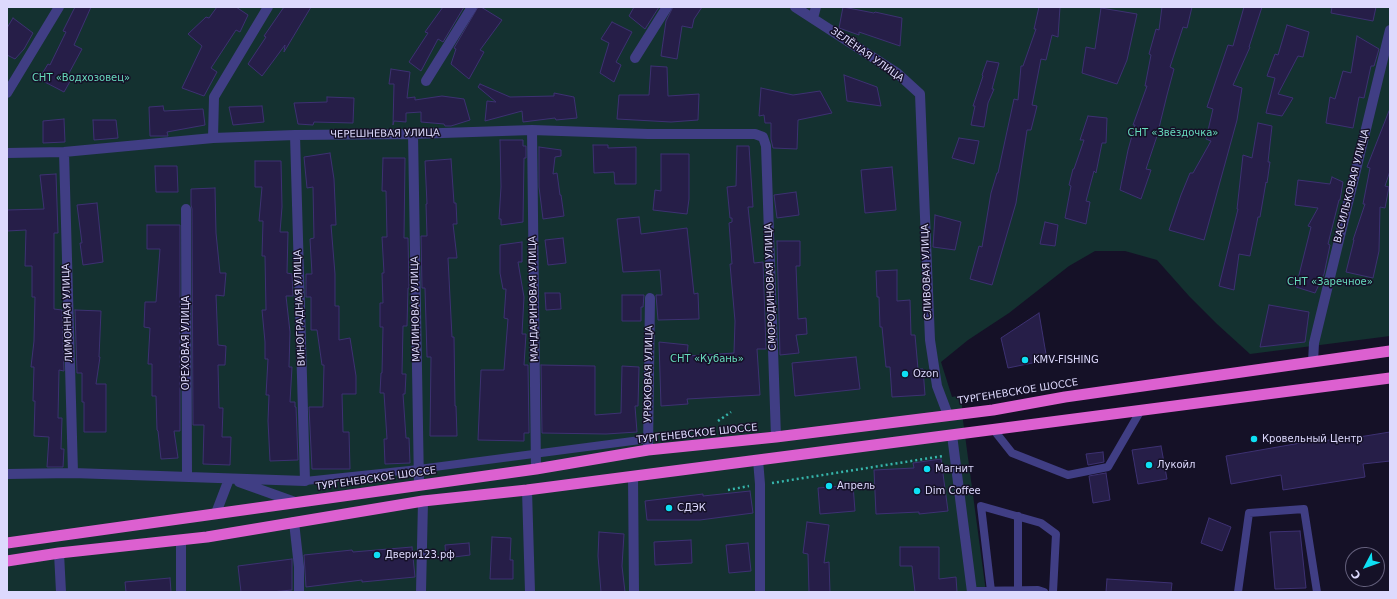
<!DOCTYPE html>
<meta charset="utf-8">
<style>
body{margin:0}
#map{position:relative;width:1397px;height:599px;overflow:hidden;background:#151127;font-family:"DejaVu Sans",sans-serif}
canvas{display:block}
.frame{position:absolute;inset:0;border:8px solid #ddd9fd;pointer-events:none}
.north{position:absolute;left:1345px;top:547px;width:40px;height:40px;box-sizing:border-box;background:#151127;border:1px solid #65617d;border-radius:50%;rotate:229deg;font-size:11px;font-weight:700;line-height:16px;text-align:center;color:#ddd9fd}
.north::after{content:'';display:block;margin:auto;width:14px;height:18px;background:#0ee0f4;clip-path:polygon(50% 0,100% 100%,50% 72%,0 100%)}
</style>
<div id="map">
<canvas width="1397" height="599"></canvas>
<div class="frame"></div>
<div class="north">С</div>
</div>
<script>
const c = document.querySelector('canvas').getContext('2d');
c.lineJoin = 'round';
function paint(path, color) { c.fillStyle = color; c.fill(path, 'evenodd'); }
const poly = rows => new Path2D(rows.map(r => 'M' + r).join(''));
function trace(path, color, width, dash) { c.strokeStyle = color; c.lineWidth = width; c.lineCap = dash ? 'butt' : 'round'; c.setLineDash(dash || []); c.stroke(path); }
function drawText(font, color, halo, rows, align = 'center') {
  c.font = font + ' "DejaVu Sans",sans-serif'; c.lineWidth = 3; c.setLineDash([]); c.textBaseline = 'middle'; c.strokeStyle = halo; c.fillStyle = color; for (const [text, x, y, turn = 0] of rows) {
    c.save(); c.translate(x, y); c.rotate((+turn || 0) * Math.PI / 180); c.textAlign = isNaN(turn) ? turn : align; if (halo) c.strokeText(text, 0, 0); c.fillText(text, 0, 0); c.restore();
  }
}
paint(poly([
 [7,7,1390,7,1390,336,1250,354,1217,324,1189,296,1157,260,1125,251,1095,251,1069,266,1009,313,968,340,941,362,952,397,962,395,962,413,986,592,7,592]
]), '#143130');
const building = poly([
 [75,7,91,7,74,45,82,49,68,75,72,78,64,92,39,79,48,64,50,65,66,32,63,31,75,7],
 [217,7,236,7,248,15,240,32,236,30,211,68,217,72,204,96,182,88,202,46,188,34,206,17,209,18,217,7],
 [284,7,311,7,284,52,285,45,262,76,248,64,266,37,264,36,284,7],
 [443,7,464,7,443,42,438,39,421,71,409,62,428,33,425,32,443,7],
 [478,7,481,7,502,20,480,50,484,52,469,79,451,64,456,49,454,48,478,7],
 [634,7,659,7,645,29,629,16,634,7],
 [673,7,702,7,694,19,692,28,682,26,677,59,661,56,666,21,673,7],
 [843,7,874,13,875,12,902,18,900,46,859,32,859,35,839,28,843,7],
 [1039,7,1060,7,1058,37,1052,35,1046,60,1041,59,1032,105,1037,106,1031,130,1027,130,1016,203,992,285,970,279,979,246,982,247,991,193,997,173,998,173,1014,99,1018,100,1021,66,1023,66,1036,29,1034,29,1039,7],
 [1162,7,1192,7,1187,28,1183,27,1170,67,1174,69,1167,95,1157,136,1146,169,1151,170,1141,199,1120,190,1128,150,1135,125,1133,125,1147,86,1145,86,1151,55,1149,54,1156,29,1159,30,1162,7],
 [1244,7,1262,7,1249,47,1250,47,1233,85,1242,88,1237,120,1204,240,1169,230,1181,195,1190,173,1193,173,1211,141,1206,139,1213,109,1207,107,1228,45,1233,46,1244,7],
 [1332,7,1376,7,1373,21,1331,13,1332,7],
 [1101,8,1137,14,1127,60,1117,84,1082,73,1086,47,1095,49,1101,8],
 [13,18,33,33,24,49,15,59,7,55,7,28,13,18],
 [612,22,632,32,616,62,621,65,614,82,600,73,609,43,601,39,612,22],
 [1287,25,1309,32,1303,57,1298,56,1278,94,1293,98,1282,116,1266,113,1275,78,1267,76,1275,54,1278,55,1287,25],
 [1357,36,1379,49,1374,66,1371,66,1364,98,1359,97,1353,128,1326,123,1330,97,1335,99,1343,71,1351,73,1357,36],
 [987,61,999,63,992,89,994,89,988,103,984,127,971,125,975,106,973,106,983,76,982,75,987,61],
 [651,66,667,67,668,96,699,94,698,120,671,122,617,119,619,95,649,95,651,66],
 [391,69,410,72,407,98,415,97,415,100,442,96,464,99,470,120,451,126,445,126,444,124,421,122,421,112,406,113,406,122,394,121,393,125,394,84,389,84,391,69],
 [844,75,877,87,881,106,847,101,844,75],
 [480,84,510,97,554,96,554,93,574,97,577,118,556,120,555,118,523,122,522,111,485,121,487,101,496,102,478,87,480,84],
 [761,88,793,95,820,91,832,113,798,120,797,149,773,148,771,139,771,123,765,123,764,115,759,116,761,88],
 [327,97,354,98,353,123,314,122,313,125,298,124,294,103,327,102,327,97],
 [163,106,164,111,203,109,205,125,167,132,168,136,150,136,149,107,163,106],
 [262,106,264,122,233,125,229,107,262,106],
 [1389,111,1390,111,1390,171,1385,186,1389,187,1385,208,1380,207,1379,251,1373,278,1346,272,1354,240,1353,240,1365,204,1363,204,1370,168,1367,167,1389,111],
 [1088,116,1107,118,1106,143,1102,143,1096,173,1094,171,1086,201,1090,202,1086,224,1065,218,1071,186,1069,185,1073,169,1074,169,1084,140,1080,140,1088,116],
 [64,119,65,142,43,143,43,121,64,119],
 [93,120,116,120,118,138,94,140,93,120],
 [1258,123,1272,126,1268,162,1270,162,1267,183,1266,182,1260,217,1258,217,1250,256,1239,254,1234,290,1219,286,1238,209,1237,209,1243,155,1252,158,1258,123],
 [959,138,979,141,974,164,952,158,959,138],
 [500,140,523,140,523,146,526,146,526,158,524,158,523,222,501,225,501,219,499,219,501,187,500,140],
 [593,145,608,145,608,148,636,147,636,184,615,184,614,172,594,173,593,145],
 [737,146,749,146,753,207,748,207,754,263,763,262,766,349,757,349,760,395,687,399,688,404,661,406,659,342,688,345,687,356,734,353,735,321,730,264,732,264,729,223,732,222,732,218,730,218,727,187,736,186,737,146],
 [539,147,561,150,561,156,555,157,553,174,557,173,560,195,561,195,564,216,543,219,539,187,539,147],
 [330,153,334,179,336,225,331,225,335,274,335,306,339,306,339,340,350,338,356,376,356,394,342,394,343,432,349,432,350,469,312,469,309,407,323,407,324,365,322,365,317,330,311,330,311,297,306,297,306,274,312,274,310,239,314,238,313,187,307,188,304,157,330,153],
 [661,154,689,154,689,199,687,214,653,210,655,190,661,191,661,154],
 [383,158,405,158,404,238,408,238,409,288,408,288,407,326,403,326,402,374,406,374,405,394,403,394,406,438,409,438,410,463,385,464,384,439,387,439,384,393,380,393,381,373,382,373,383,327,380,327,380,303,383,303,382,273,384,273,382,237,387,237,386,191,382,191,383,158],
 [451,159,454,203,456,203,457,224,453,224,457,258,448,258,452,337,454,337,455,406,456,406,457,436,430,436,431,357,427,357,425,288,422,288,421,236,427,236,426,204,427,204,425,161,451,159],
 [255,161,281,161,282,207,280,232,288,232,287,273,292,274,293,296,286,296,290,332,289,367,292,367,290,402,295,402,295,407,296,407,298,460,270,461,268,421,269,395,266,395,268,359,265,359,265,342,262,310,266,310,265,256,262,256,263,221,259,221,262,187,255,187,255,161],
 [155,166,177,166,178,192,156,192,155,166],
 [892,167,896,210,865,213,861,170,892,167],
 [56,174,58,233,54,233,54,309,62,310,64,371,59,370,58,418,62,418,61,449,64,449,63,467,47,467,49,437,34,436,35,401,33,401,34,367,31,367,34,341,35,297,32,297,32,266,25,266,26,230,7,231,7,210,44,209,40,175,56,174],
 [1332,177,1343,182,1340,200,1339,200,1328,244,1330,245,1324,274,1315,293,1296,287,1311,227,1308,226,1318,208,1295,205,1298,180,1330,184,1332,177],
 [215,188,216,233,220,273,226,273,224,296,216,295,218,345,226,346,225,365,218,365,219,408,223,408,222,437,231,437,230,465,203,464,204,425,193,425,192,209,191,205,191,189,215,188],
 [796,192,799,215,777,218,774,195,796,192],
 [97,203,103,262,83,265,80,243,82,243,77,205,97,203],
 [935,215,961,222,955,250,933,247,935,215],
 [639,217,641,234,687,228,694,294,698,293,699,319,658,320,656,295,662,295,660,270,623,272,617,219,639,217],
 [1045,222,1058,225,1055,246,1040,244,1045,222],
 [147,225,180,225,180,431,174,431,178,458,161,459,158,431,157,430,156,396,152,396,152,364,148,364,150,328,144,327,145,302,156,302,160,249,147,249,147,225],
 [563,238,566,263,548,265,545,240,563,238],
 [777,241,800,241,800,266,796,266,798,319,806,318,807,334,796,335,799,353,780,355,777,241],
 [522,242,522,262,518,262,524,297,522,334,526,334,524,365,528,365,529,433,524,433,524,441,478,440,481,370,504,370,508,319,504,318,506,289,503,289,500,273,500,245,522,242],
 [897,270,897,301,910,300,911,335,915,335,918,369,923,369,925,395,892,397,890,367,886,367,882,327,880,327,879,297,877,297,876,271,897,270],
 [545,293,560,293,561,309,546,310,545,293],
 [622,295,644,295,643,307,641,307,641,321,622,321,622,295],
 [1269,305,1309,312,1305,342,1260,347,1269,305],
 [75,310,101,311,99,357,100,357,96,384,106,384,106,432,84,432,84,402,82,402,82,373,77,373,75,310],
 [1039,313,1047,360,1008,368,1001,338,1039,313],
 [856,357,860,389,795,396,792,363,856,357],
 [541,365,595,366,595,415,621,413,622,366,639,367,638,406,635,406,637,432,606,434,542,433,541,365],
 [1390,432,1390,461,1363,464,1365,477,1283,490,1281,475,1231,484,1226,456,1312,441,1312,443,1358,435,1359,437,1390,432],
 [1161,446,1167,479,1138,484,1132,450,1161,446],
 [1103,452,1104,462,1088,465,1086,454,1103,452],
 [941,459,948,511,919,514,919,512,876,514,874,470,914,468,913,463,941,459],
 [1106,473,1110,500,1093,503,1089,476,1106,473],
 [853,485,855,511,820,514,818,488,853,485],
 [750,491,753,513,700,520,647,520,645,501,703,494,703,496,750,491],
 [1209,518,1231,527,1222,551,1201,543,1209,518],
 [807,522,829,525,824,563,829,562,830,592,809,592,808,554,803,553,807,522],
 [1300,531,1306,588,1275,589,1270,532,1300,531],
 [599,532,624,534,622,566,625,592,601,592,598,556,599,532],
 [492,537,511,538,510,560,513,560,513,579,490,579,492,537],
 [691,540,692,563,655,565,654,542,691,540],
 [469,543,470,555,446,558,445,545,469,543],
 [748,543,751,571,729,573,726,545,748,543],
 [412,547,415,577,362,582,362,580,306,587,304,555,352,550,353,552,412,547],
 [900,547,939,547,939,579,956,577,957,592,915,592,912,566,900,566,900,547],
 [292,559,292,590,271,592,241,592,238,566,292,559],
 [170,578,171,592,126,592,125,582,170,578],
 [1107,579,1172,583,1171,592,1106,592,1107,579]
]);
paint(building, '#261e48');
trace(building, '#3d3172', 1);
trace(poly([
 [718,421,731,412],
 [772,483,943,456],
 [728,490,749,486]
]), '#36b5ab', 2.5, [2, 3]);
trace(poly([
 [993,429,1012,453,1068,475,1108,467,1141,410],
 [305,481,419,469,648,439],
 [1018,516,1018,590],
 [972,591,1038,590,1044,592],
 [991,591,981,506,1041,523,1056,534,1053,592],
 [1238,592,1249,513,1304,509,1317,592]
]), '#403e84', 8);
trace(poly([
 [795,7,897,73,920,94,930,340,937,386,948,415],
 [813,18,816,7],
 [635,58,667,7],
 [426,81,472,7],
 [7,93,59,7],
 [532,130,536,469],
 [413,134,419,485],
 [213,138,214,97,268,7],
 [64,152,73,473],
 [7,153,64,152,213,138,295,135,413,134,532,130,648,134,755,134,763,137,766,146,776,437],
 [186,209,187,477],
 [1313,362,1314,343,1390,30],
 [952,435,972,592],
 [648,450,650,298],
 [758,460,760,484,760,592],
 [7,474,73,473,305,481,295,135],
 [633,476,634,592],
 [239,482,295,502],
 [527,490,530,592],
 [216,513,229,479],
 [294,522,299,567,299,592],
 [181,541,181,592],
 [59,553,61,592],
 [421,592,423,501]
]), '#403e84', 10);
trace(poly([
 [7,543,536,469,648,450,776,437,993,410,1065,397,1390,351],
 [7,561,59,553,207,537,423,501,527,490,1390,378]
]), '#dc60d0', 11);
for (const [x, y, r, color] of [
 [1025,360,4,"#0ee0f4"],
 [905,374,4,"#0ee0f4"],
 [1254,439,4,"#0ee0f4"],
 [1149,465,4,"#0ee0f4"],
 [927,469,4,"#0ee0f4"],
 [829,486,4,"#0ee0f4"],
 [917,491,4,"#0ee0f4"],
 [669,508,4,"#0ee0f4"],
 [377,555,4,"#0ee0f4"]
]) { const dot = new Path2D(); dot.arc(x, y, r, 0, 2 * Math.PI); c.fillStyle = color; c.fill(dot); trace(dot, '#151127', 1.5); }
drawText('10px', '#ddd9fd', '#151127', [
 ["ЗЕЛЁНАЯ УЛИЦА",867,55,35],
 ["ЧЕРЕШНЕВАЯ УЛИЦА",385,134,-1],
 ["ВАСИЛЬКОВАЯ УЛИЦА",1352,186,-76],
 ["СЛИВОВАЯ УЛИЦА",927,272,-92],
 ["СМОРОДИНОВАЯ УЛИЦА",771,287,-92],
 ["МАНДАРИНОВАЯ УЛИЦА",534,299,-91],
 ["ВИНОГРАДНАЯ УЛИЦА",300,308,-92],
 ["МАЛИНОВАЯ УЛИЦА",416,309,-91],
 ["ЛИМОННАЯ УЛИЦА",68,313,-92],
 ["ОРЕХОВАЯ УЛИЦА",186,343,-90],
 ["УРЮКОВАЯ УЛИЦА",649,374,-89],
 ["ТУРГЕНЕВСКОЕ ШОССЕ",1018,392,-9],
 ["ТУРГЕНЕВСКОЕ ШОССЕ",697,434,-6],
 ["ТУРГЕНЕВСКОЕ ШОССЕ",376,479,-8]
]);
drawText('10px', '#67dbbd', '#151127', [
 ["СНТ «Водхозовец»",81,78],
 ["СНТ «Звёздочка»",1173,133],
 ["СНТ «Заречное»",1330,282],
 ["СНТ «Кубань»",707,359]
]);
drawText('10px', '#ddd9fd', '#151127', [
 ["KMV-FISHING",1033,360],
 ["Ozon",913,374],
 ["Кровельный Центр",1262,439],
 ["Лукойл",1157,465],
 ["Магнит",935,469],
 ["Апрель",837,486],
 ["Dim Coffee",925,491],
 ["СДЭК",677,508],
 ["Двери123.рф",385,555]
], 'left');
</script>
